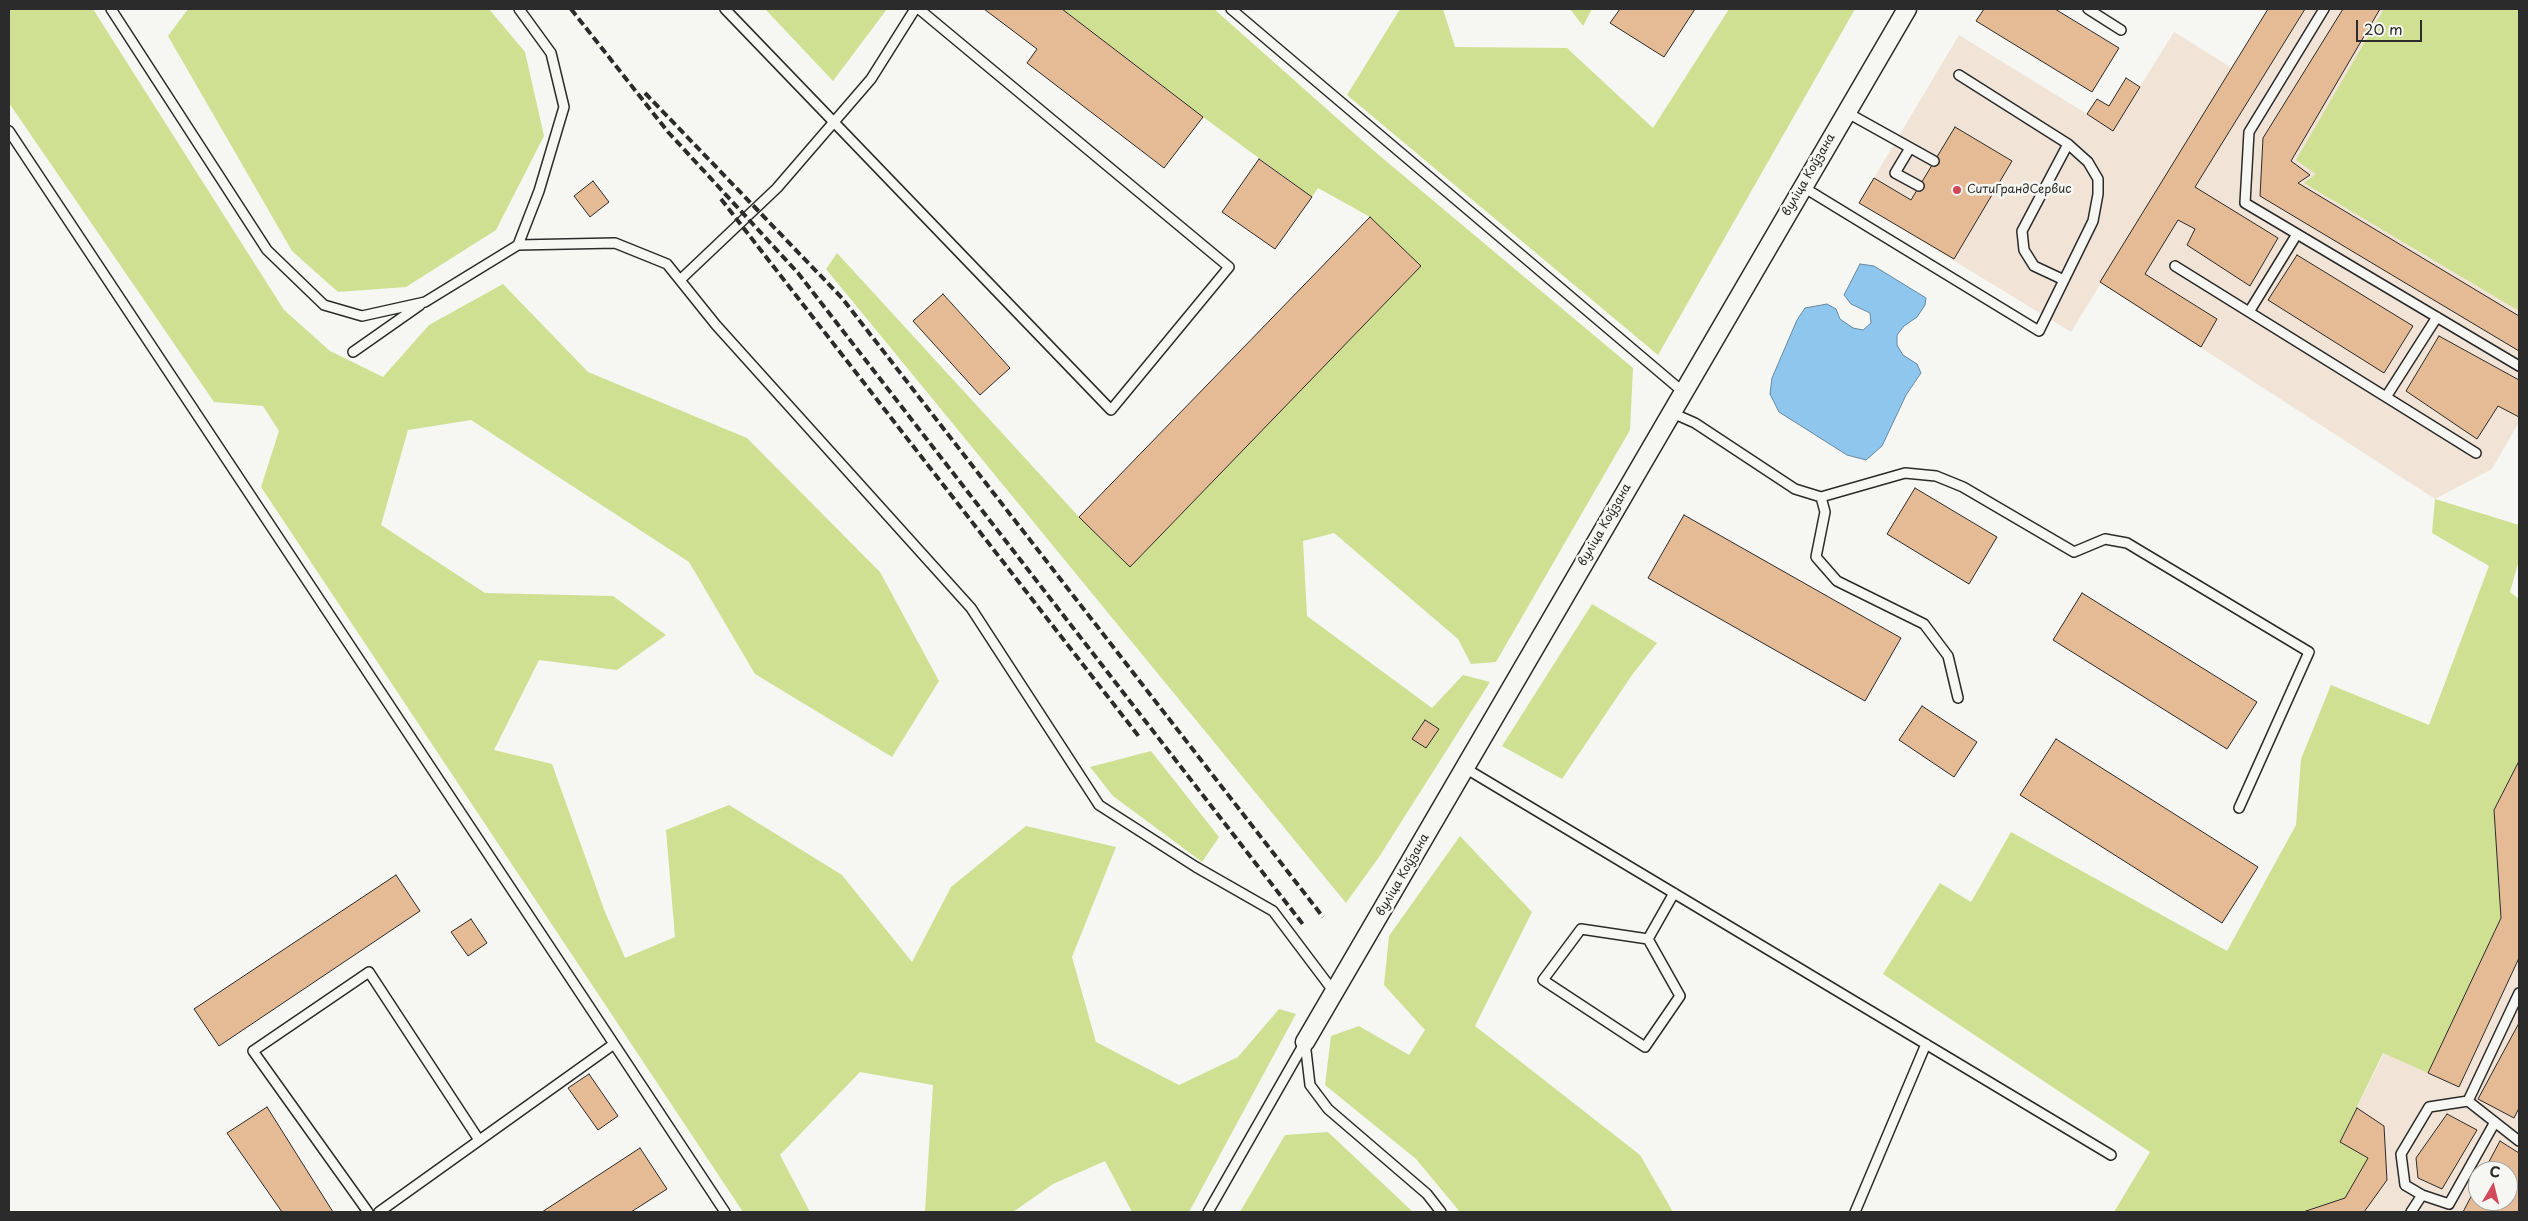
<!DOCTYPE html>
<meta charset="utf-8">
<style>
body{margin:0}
#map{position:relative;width:2528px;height:1221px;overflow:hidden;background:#f6f6f2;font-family:"Playpen Sans",sans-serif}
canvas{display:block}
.frame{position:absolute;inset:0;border:10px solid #2b2b2b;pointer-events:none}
.north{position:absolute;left:2468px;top:1161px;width:50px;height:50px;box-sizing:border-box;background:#f6f6f2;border:1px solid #a5a5a2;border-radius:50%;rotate:8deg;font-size:14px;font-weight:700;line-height:20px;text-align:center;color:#2b2b2b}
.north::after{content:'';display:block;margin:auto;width:18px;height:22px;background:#d1495b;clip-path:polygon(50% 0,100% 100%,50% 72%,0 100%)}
.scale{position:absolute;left:2356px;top:20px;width:66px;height:22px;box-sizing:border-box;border:2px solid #2b2b2b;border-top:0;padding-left:6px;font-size:15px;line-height:18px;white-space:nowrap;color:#2b2b2b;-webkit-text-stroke:4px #f6f6f2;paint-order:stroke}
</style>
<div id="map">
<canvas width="2528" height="1221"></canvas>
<div class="frame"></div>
<div class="north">С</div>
<div class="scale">20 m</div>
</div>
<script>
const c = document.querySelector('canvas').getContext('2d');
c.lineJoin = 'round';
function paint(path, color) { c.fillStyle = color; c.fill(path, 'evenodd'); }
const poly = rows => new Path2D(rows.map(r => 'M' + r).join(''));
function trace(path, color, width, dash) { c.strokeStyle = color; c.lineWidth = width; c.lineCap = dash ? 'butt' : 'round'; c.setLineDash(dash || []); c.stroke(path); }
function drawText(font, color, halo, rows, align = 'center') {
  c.font = font + ' "Playpen Sans",sans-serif'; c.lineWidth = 5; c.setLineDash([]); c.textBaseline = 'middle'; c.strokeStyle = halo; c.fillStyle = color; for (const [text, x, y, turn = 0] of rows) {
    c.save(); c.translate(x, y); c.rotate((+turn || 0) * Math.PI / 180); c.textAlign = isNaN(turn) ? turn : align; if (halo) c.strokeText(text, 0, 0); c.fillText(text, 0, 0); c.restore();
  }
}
paint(poly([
 [2268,9,2519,9,2519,422,2492,469,2435,499,2101,283,2071,332,1859,203,1959,35,2113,130,2174,32,2232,68],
 [2519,761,2519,1212,2303,1212,2345,1198,2368,1158,2340,1142,2384,1053,2428,1073,2501,918,2498,802],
 [2478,1171,2508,1171,2508,1201,2478,1201]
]), '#f1e4d6');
paint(poly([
 [9,9,93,9,284,310,330,351,383,377,429,325,503,284,588,372,747,438,880,572,939,681,892,757,755,674,689,562,471,420,408,430,381,525,485,593,613,596,666,635,617,670,539,660,494,750,552,764,605,912,625,958,675,937,666,830,729,805,842,875,912,962,951,887,1026,826,1116,847,1072,957,1096,1042,1179,1085,1238,1057,1279,1009,1296,1014,1189,1212,1132,1212,1105,1161,1053,1184,1013,1212,925,1211,933,1085,860,1072,780,1155,810,1212,743,1212,261,487,279,431,263,406,214,402,9,103],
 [188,9,489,9,525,52,544,136,496,230,406,287,338,292,292,251,168,36],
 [765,9,887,9,833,81],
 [1062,9,1214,9,1374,151,1633,368,1630,430,1496,662,1471,664,1458,639,1334,533,1303,541,1307,616,1432,708,1463,675,1490,682,1379,857,1346,903,826,269,837,253,1079,517,1130,566,1420,266,1370,217,1318,188,1312,197,1203,117],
 [1400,9,1443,9,1455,47,1567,48,1653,128,1729,9,1855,9,1658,355,1347,95],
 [1570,9,1592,9,1583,26],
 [2384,9,2519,9,2519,311,2304,183,2316,174,2296,160],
 [2435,499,2519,525,2519,560,2510,592,2519,599,2519,761,2494,810,2501,918,2428,1073,2383,1053,2340,1142,2368,1158,2345,1198,2303,1212,2114,1212,2150,1152,1883,974,1940,883,1971,902,2011,832,2227,951,2296,825,2301,759,2331,685,2429,725,2489,566,2432,533],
 [1592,604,1657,643,1632,675,1562,779,1502,746],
 [1151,751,1219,837,1202,862,1113,796,1090,767],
 [1460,836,1532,912,1475,1026,1640,1155,1673,1212,1460,1212,1416,1159,1325,1085,1331,1036,1359,1026,1409,1055,1425,1030,1384,985,1389,936],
 [1328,1132,1413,1212,1240,1212,1285,1135]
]), '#cfe093');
const water = poly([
 [1860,264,1874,266,1926,298,1925,305,1917,317,1904,326,1897,335,1897,345,1903,355,1917,364,1921,373,1906,395,1882,446,1866,460,1847,455,1779,412,1770,394,1772,378,1797,320,1805,308,1827,304,1836,309,1840,319,1853,328,1863,330,1871,323,1870,313,1851,304,1844,295,1860,264]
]);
paint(water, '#8ec6ed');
trace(water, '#66889f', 1);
const building = poly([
 [984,9,1062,9,1203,117,1164,168,1027,63,1037,49,984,9],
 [1620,9,1695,9,1664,57,1610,23,1620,9],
 [1984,9,2055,9,2119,48,2092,92,1976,21,1984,9],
 [2268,9,2305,9,2195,187,2278,238,2250,286,2187,245,2195,229,2178,220,2145,274,2217,319,2201,347,2100,282,2268,9],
 [2343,9,2380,9,2291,161,2310,175,2298,183,2519,316,2519,351,2260,196,2263,138,2343,9],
 [2126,78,2140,87,2113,131,2087,114,2097,99,2109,106,2126,78],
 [1955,127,2012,161,1954,259,1859,203,1874,178,1911,200,1955,127],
 [1259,159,1312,197,1275,249,1222,212,1259,159],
 [593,181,609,202,590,217,574,196,593,181],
 [1370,217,1421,266,1130,567,1079,517,1370,217],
 [2297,255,2413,326,2384,373,2268,300,2297,255],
 [943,294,1010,368,980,395,913,321,943,294],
 [2439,336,2519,380,2519,417,2498,406,2477,439,2406,391,2439,336],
 [1915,488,1997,537,1969,584,1887,534,1915,488],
 [1684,515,1901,638,1865,701,1648,578,1684,515],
 [2082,593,2257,702,2227,749,2053,640,2082,593],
 [1922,706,1977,742,1954,777,1899,740,1922,706],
 [1425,720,1439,729,1426,748,1412,739,1425,720],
 [2056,739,2258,867,2222,923,2020,795,2056,739],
 [2519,761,2519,958,2459,1087,2428,1073,2501,918,2494,810,2519,761],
 [396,875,420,911,219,1046,194,1009,396,875],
 [471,919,487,943,468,956,451,932,471,919],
 [2519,1023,2519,1108,2514,1118,2478,1099,2519,1023],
 [589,1074,618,1116,598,1130,568,1088,589,1074],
 [267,1107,333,1212,282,1212,227,1133,267,1107],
 [2357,1108,2384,1126,2387,1180,2364,1212,2303,1212,2345,1198,2368,1158,2340,1142,2357,1108],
 [2447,1114,2477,1130,2442,1189,2418,1178,2416,1158,2447,1114],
 [2500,1141,2519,1153,2519,1212,2463,1212,2478,1183,2478,1201,2508,1201,2508,1171,2484,1171,2500,1141],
 [640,1148,667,1189,631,1212,542,1212,640,1148]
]);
paint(building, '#e4bb94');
trace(building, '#2b2b2b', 1);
const service = poly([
 [111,9,267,250,324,305,362,316,425,302,518,245,615,243,667,264,716,325,971,608,1099,805,1196,867,1273,911,1334,992],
 [725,9,1111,410,1229,267,919,9],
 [1231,9,1682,391],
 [2088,9,2121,30],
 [2324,9,2249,132,2245,203,2519,366],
 [1846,112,1934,161],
 [9,131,614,1044],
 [1910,148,1895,173,1919,186],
 [1803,187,2039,331,2093,221,2098,194,2098,179,2088,162,2068,144,1959,75],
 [518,245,539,191,564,107,551,53,519,9],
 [2175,266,2386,397],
 [680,280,777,188,871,79,915,9],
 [2064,280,2034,266,2024,250,2022,231,2068,144],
 [2249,312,2297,234],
 [2437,317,2386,397,2476,453],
 [353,352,420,305],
 [1670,412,1695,423,1795,489,1821,497,1905,473,1936,476,1963,487,2074,552,2105,539,2127,543,2309,652,2239,808],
 [1821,497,1825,512,1816,557,1837,581,1924,624,1948,656,1958,698],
 [1465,768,2111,1155],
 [1648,939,1680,996,1645,1047,1543,980,1581,929,1648,939,1674,893],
 [2519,993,2468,1101,2519,1141],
 [1305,1042,1310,1085,1328,1109,1427,1194,1441,1212],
 [2422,1195,2405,1185,2401,1154,2429,1107,2468,1101],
 [368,1212,253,1051,369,972,479,1140],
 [379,1212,614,1044,725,1212],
 [1208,1212,1305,1042],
 [1855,1212,1926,1044],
 [2411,1212,2422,1195,2449,1204,2495,1122]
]);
const minor = poly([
 [1305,1042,1907,9]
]);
trace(service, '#2b2b2b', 12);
trace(minor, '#2b2b2b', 21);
trace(service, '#f6f6f2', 9);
trace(minor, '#f6f6f2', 18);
trace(poly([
 [571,9,668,132,798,273,1305,927],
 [645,93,842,298,1323,917],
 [721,199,1140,738]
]), '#2b2b2b', 4, [8, 4]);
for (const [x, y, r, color] of [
 [1957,190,5,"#d1495b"]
]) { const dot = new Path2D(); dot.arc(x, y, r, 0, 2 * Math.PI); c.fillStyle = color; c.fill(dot); trace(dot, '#f6f6f2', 2); }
drawText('12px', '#2b2b2b', '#f6f6f2', [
 ["вуліца Коўзана",1809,175,-60],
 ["вуліца Коўзана",1605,525,-60],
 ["вуліца Коўзана",1403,875,-60]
]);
drawText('12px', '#2b2b2b', '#f6f6f2', [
 ["СитиГрандСервис",1967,190]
], 'left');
</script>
